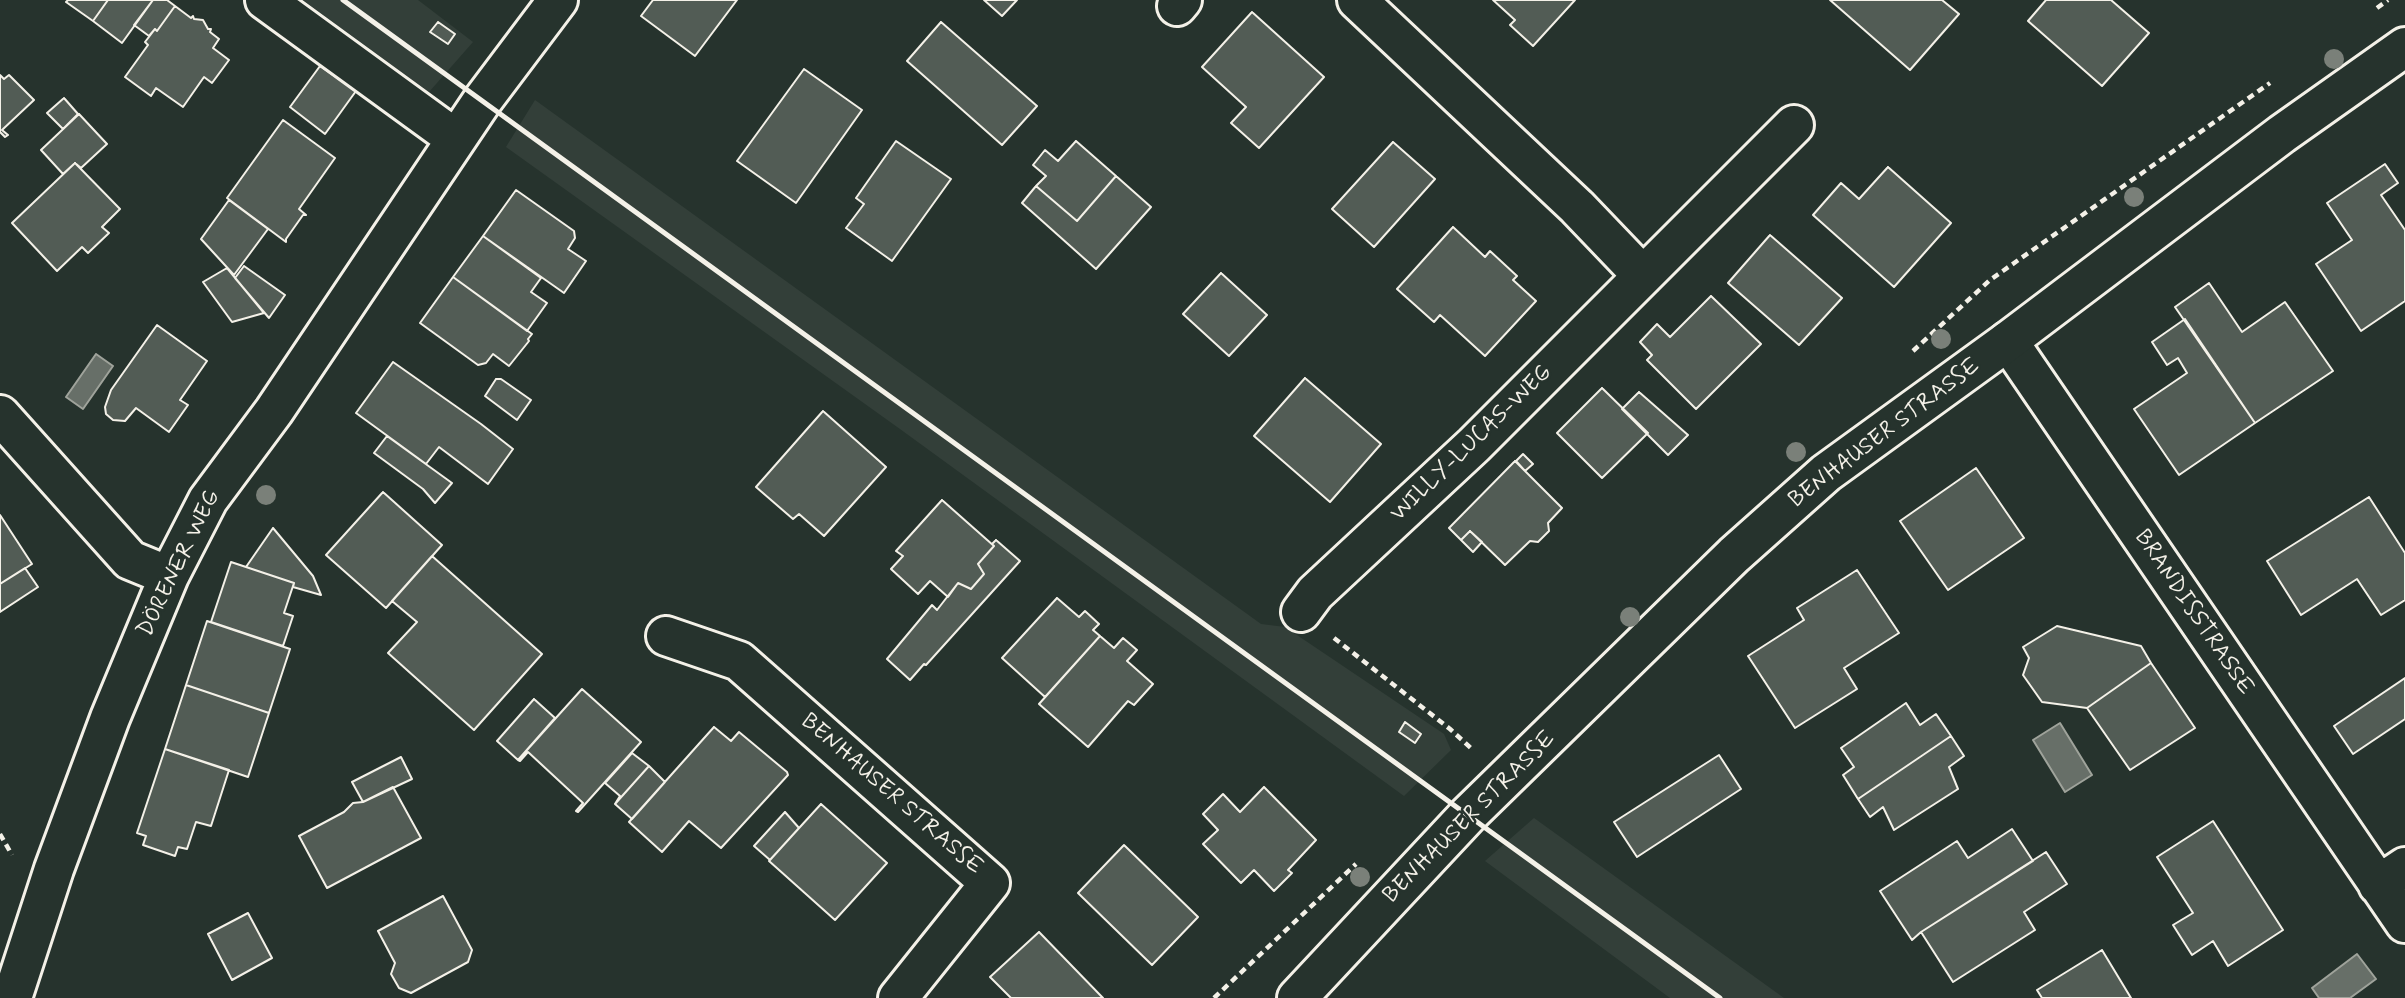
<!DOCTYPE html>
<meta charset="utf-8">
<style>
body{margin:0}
canvas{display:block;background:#26332d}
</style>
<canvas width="2405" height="998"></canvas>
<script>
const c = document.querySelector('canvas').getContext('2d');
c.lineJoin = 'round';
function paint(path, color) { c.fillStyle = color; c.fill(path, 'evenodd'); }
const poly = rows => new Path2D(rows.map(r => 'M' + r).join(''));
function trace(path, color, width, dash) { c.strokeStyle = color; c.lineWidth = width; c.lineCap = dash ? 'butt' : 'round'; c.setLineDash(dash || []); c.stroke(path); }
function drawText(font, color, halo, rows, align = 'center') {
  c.font = font + ' Mynerve,sans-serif'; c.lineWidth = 5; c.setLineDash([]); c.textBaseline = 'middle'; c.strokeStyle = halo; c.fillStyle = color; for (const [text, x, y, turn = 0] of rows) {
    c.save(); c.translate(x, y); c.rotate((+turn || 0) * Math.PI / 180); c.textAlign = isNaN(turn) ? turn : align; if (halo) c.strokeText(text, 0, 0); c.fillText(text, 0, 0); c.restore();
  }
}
paint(poly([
 [303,0,418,0,473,42,429,92],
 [535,100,1261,624,1285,627,1444,734,1451,750,1404,796,900,429,506,147],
 [1534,818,1784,998,1670,998,1485,861]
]), '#333f39');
const water = poly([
 [96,354,113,366,83,409,66,397,96,354],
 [2060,723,2092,775,2065,792,2033,740,2060,723],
 [2357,954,2376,979,2350,998,2319,998,2312,988,2357,954]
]);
paint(water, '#676f68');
trace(water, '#9fa39b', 2);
const building = poly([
 [68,0,108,0,93,21,66,2,68,0],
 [108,0,153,0,122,43,93,21,108,0],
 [153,0,167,0,175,6,157,31,155,29,149,36,134,25,153,0],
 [653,0,737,0,695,56,641,16,653,0],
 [984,0,1017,0,1002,16,984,0],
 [1493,0,1575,0,1533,46,1510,25,1515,20,1493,0],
 [1830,0,1942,0,1959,14,1910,70,1830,0],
 [2046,0,2111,0,2149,33,2102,86,2028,21,2046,0],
 [175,6,191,18,193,16,194,19,203,20,208,29,211,29,210,32,219,39,213,48,229,60,212,83,204,77,183,107,156,88,151,96,125,77,148,45,145,42,155,29,157,31,175,6],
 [1252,12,1324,77,1259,148,1231,123,1246,107,1202,67,1252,12],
 [438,22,455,34,448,44,430,32,438,22],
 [941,22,1037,106,1002,145,907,61,941,22],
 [320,66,356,91,325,134,290,107,320,66],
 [804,69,862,110,796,203,737,161,804,69],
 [0,75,4,79,9,75,34,100,2,130,8,135,5,137,0,132,0,75],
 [64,98,78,114,63,129,47,113,64,98],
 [79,114,107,144,81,168,75,163,63,174,41,150,79,114],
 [283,120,335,158,299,209,306,215,303,215,286,239,286,242,227,198,283,120],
 [896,141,951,179,892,261,846,228,864,204,856,198,896,141],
 [1076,141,1116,176,1077,221,1036,186,1046,176,1033,165,1045,150,1058,161,1076,141],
 [1393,142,1435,179,1374,247,1332,209,1393,142],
 [75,163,120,209,102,227,109,233,88,253,82,247,57,271,12,223,75,163],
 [2385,164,2398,183,2381,195,2405,230,2405,301,2361,331,2316,264,2352,240,2327,203,2385,164],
 [1888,167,1951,223,1894,287,1813,215,1841,183,1859,199,1888,167],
 [1116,176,1151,207,1096,269,1022,203,1036,186,1077,221,1116,176],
 [516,190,574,231,575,238,568,249,586,261,564,293,483,236,516,190],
 [229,200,268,229,234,275,201,239,229,200],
 [1453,227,1485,257,1490,251,1517,276,1513,280,1536,301,1485,356,1440,315,1434,322,1397,289,1453,227],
 [1770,235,1842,298,1799,345,1728,283,1770,235],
 [483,236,541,278,531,292,547,303,527,331,453,277,483,236],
 [244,266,285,295,269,318,235,278,244,266],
 [227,268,264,313,232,322,203,282,227,268],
 [1221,273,1267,315,1229,356,1183,314,1221,273],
 [453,277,532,334,528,339,529,341,509,366,493,354,486,363,478,365,420,323,453,277],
 [2209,283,2242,332,2285,302,2333,371,2255,423,2175,307,2209,283],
 [1711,296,1761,344,1696,409,1647,360,1652,355,1640,342,1657,324,1670,337,1711,296],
 [2185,319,2255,423,2179,475,2134,409,2187,373,2178,358,2167,365,2152,342,2185,319],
 [157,325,207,361,180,400,188,405,169,432,136,408,125,421,113,420,106,414,105,407,111,390,157,325],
 [393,362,481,424,513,449,488,484,439,447,426,464,356,413,393,362],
 [1305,378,1381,444,1330,502,1254,436,1305,378],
 [496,379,501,379,531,400,517,420,485,396,496,379],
 [1602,388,1648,433,1602,478,1557,433,1602,388],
 [1639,392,1688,435,1668,455,1622,409,1639,392],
 [823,411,886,467,824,536,799,514,793,519,756,487,823,411],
 [387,436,452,483,435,503,423,489,374,453,387,436],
 [1523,454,1533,464,1525,471,1516,461,1523,454],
 [1515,461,1562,508,1548,523,1549,531,1538,542,1530,541,1505,565,1470,531,1461,540,1449,528,1515,461],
 [1976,468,2024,538,1948,590,1900,521,1976,468],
 [383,492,442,545,386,608,326,555,383,492],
 [2369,497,2405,553,2405,600,2381,615,2357,579,2301,615,2267,561,2369,497],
 [942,500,994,546,978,564,984,574,971,589,958,583,948,597,930,581,918,594,891,569,903,556,896,551,942,500],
 [0,515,32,564,0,584,0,515],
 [273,528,313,576,321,595,293,587,294,583,246,567,273,528],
 [1470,531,1482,542,1473,552,1461,540,1470,531],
 [996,540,1020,561,926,665,924,664,910,680,887,659,932,605,937,610,958,583,971,589,984,574,978,564,994,546,992,544,996,540],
 [432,556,542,654,474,730,388,653,417,622,392,601,432,556],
 [231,562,294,583,284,613,293,616,283,646,211,622,231,562],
 [25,568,38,587,0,612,0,584,25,568],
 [1857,570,1899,633,1844,668,1857,689,1795,728,1748,656,1804,620,1797,608,1857,570],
 [1057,598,1079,617,1085,611,1099,624,1093,630,1100,636,1045,697,1002,658,1057,598],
 [207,621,290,649,269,713,186,685,207,621],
 [2057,626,2141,646,2151,663,2087,708,2042,702,2023,675,2029,658,2023,647,2057,626],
 [1100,636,1114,648,1123,638,1137,650,1127,661,1153,684,1134,705,1128,701,1088,747,1039,704,1100,636],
 [2151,663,2195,728,2130,770,2087,708,2151,663],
 [2405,678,2405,719,2353,754,2334,726,2405,678],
 [186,685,269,713,248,777,165,749,186,685],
 [582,689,641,742,578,812,576,811,583,803,528,752,520,761,518,760,582,689],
 [534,699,555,718,518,760,497,741,534,699],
 [1906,703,1920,725,1936,714,1951,736,1858,799,1843,775,1854,767,1841,748,1906,703],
 [1405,722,1421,734,1415,743,1399,732,1405,722],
 [714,727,731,741,739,732,787,772,788,775,721,848,689,821,662,852,629,822,714,727],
 [1951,736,1964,756,1949,767,1958,789,1894,830,1883,807,1870,817,1858,799,1951,736],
 [165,749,229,770,211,826,196,822,187,849,178,847,175,856,143,845,146,836,137,833,165,749],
 [632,753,649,766,615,804,620,796,605,783,632,753],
 [1719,755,1741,789,1637,857,1614,822,1719,755],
 [401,757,412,779,363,802,352,782,401,757],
 [649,766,665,782,632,819,615,804,649,766],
 [393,787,421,838,327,888,299,836,344,812,353,803,363,802,393,787],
 [1264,787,1316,840,1288,870,1292,873,1274,891,1254,870,1241,883,1203,844,1218,830,1203,814,1223,794,1240,812,1264,787],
 [821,804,887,863,835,920,769,861,821,804],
 [785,812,799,828,770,860,754,846,785,812],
 [2213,821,2283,930,2228,966,2213,941,2192,955,2173,925,2193,913,2157,857,2213,821],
 [2012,829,2033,861,1921,932,1912,940,1880,891,1957,841,1968,858,2012,829],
 [1124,845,1198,917,1152,965,1078,893,1124,845],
 [2046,852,2067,884,2024,912,2035,930,1953,982,1921,932,2046,852],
 [443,896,472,950,468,962,411,993,399,988,391,974,395,963,378,931,443,896],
 [248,913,272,958,232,980,208,934,248,913],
 [1039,932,1103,998,1011,998,990,977,1039,932],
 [2102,950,2131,998,2042,998,2037,990,2102,950]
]);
paint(building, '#525c55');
trace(building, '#f4f1e8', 2);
const minor = poly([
 [265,0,456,139],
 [1357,0,1577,207,1643,276],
 [1177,6,1182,0],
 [2008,341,2405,923],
 [0,415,130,560,169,576],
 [1301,612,1315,593,1474,445,1794,125],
 [666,636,739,661,990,883,898,998],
 [2378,885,2405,867],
 [12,998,54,869,110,718,169,576,208,500,274,411,482,101,558,0]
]);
const major = poly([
 [1297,998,1468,815,1734,555,1826,473,2008,341,2282,134,2405,47]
]);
trace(minor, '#f4f1e8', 44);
trace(major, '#f4f1e8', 44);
trace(poly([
 [2377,8,2388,0],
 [1913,351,1990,280,2270,83],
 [1334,638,1450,729,1472,749],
 [0,834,12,855],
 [1214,998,1356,864]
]), '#f4f1e8', 4.5, [7, 5]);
trace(minor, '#26332d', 38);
trace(major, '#26332d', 38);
trace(poly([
 [343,0,1720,998]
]), '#f4f1e8', 5);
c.fillStyle = '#7a8079';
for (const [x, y] of [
 [2334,59],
 [2134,197],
 [1941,339],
 [1796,452],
 [266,495],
 [1630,617],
 [1360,877]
]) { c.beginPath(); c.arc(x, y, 10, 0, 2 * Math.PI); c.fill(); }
drawText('23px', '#f4f1e8', '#26332d', [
 ["BENHAUSER STRASSE",1885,434,-37],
 ["WILLY-LUCAS-WEG",1472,444,-44],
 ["DÖRENER WEG",180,564,-64],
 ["BRANDISSTRASSE",2193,613,56],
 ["BENHAUSER STRASSE",891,795,41],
 ["BENHAUSER STRASSE",1470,818,-45]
]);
</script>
